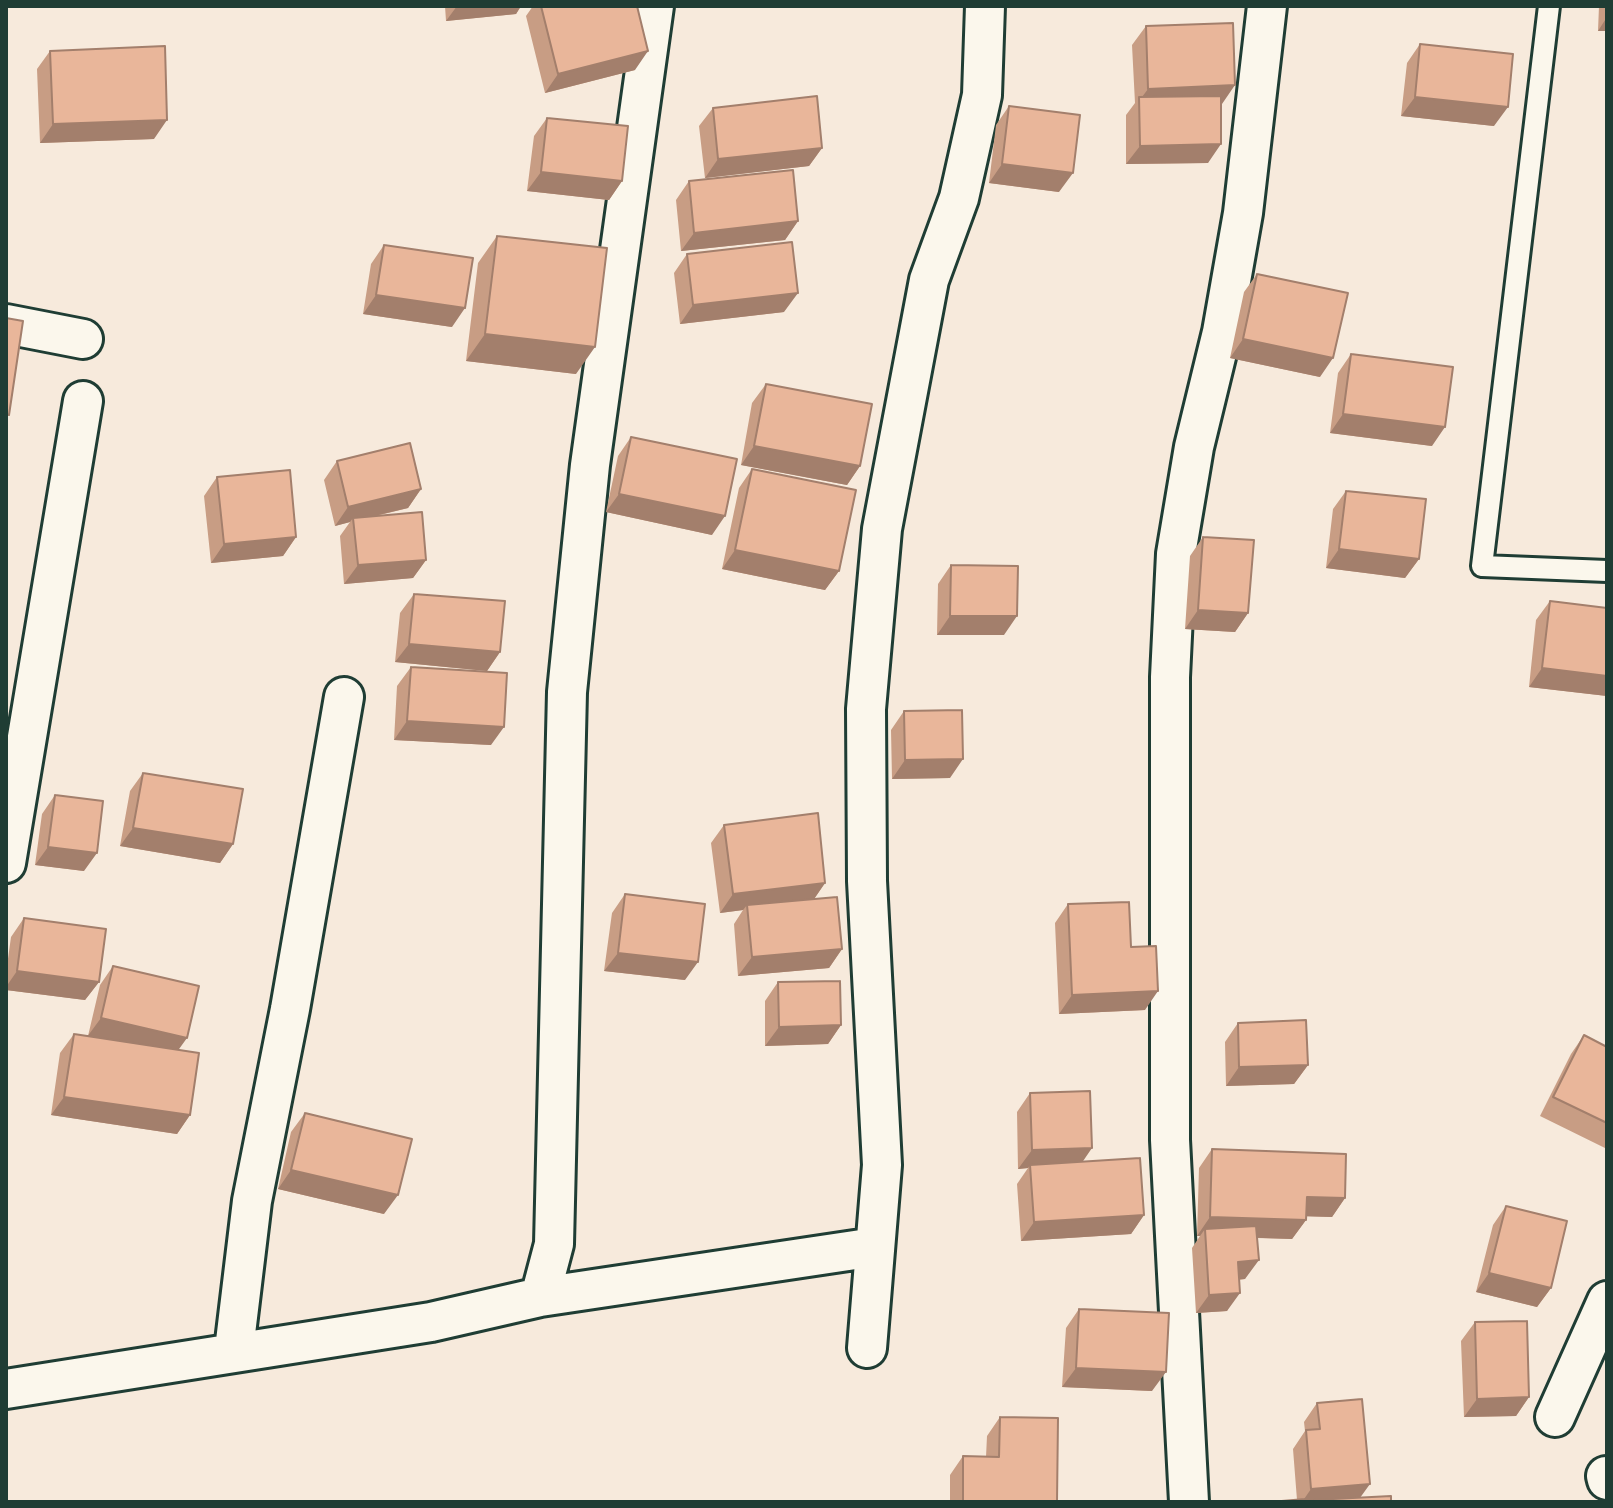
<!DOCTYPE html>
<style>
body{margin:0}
#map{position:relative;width:1613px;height:1508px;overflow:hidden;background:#f7eadc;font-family:Itim,sans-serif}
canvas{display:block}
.frame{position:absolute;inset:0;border:8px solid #1f3d34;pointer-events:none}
</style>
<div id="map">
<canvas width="1613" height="1508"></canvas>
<div class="frame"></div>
</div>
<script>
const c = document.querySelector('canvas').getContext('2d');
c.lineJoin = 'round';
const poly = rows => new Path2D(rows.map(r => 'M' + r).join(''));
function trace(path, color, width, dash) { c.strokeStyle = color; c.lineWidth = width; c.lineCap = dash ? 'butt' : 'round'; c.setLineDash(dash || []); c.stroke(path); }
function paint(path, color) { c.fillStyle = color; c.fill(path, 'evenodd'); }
const service = poly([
 [1549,6,1482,566,1607,571]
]);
const minor = poly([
 [6,324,83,339],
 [6,863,83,401],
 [540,1297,875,1247],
 [867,1348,882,1165,867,881,866,709,882,529,929,280,959,198,982,95,985,6],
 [234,1350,252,1201,290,1009,344,697],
 [6,1389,431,1322,540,1297,554,1244,567,692,590,465,654,6],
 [1555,1417,1607,1301],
 [1606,1476,1607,1480],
 [1189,1502,1170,1140,1170,677,1176,554,1194,447,1222,332,1243,213,1267,6]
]);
trace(service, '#1f3d34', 26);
trace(minor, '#1f3d34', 44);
trace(service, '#fbf7ec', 20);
trace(minor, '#fbf7ec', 38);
paint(poly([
 [445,6,521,6,516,14,446,21],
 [533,6,637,6,635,70,545,93,526,16],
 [1599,6,1607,6,1607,31,1598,31],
 [1146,26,1222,104,1208,163,1126,164,1126,115,1135,103,1132,45],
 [1420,44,1494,126,1401,116,1407,63],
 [50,51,154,139,40,143,37,69],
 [1009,106,1059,192,989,183,996,125],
 [713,108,822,148,809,166,705,178,699,126],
 [547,118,622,181,609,200,527,191,534,136],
 [689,181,798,221,785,240,681,251,676,200],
 [497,236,576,374,466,361,478,263],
 [384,245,452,327,363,314,371,264],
 [687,254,784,312,680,324,674,273],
 [1257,274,1320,377,1230,358,1244,292],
 [1351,354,1432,446,1330,433,1338,373],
 [766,384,860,466,847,485,741,465,752,403],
 [631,437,712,535,606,512,618,456],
 [337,461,421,489,408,508,376,516,426,560,413,578,344,584,340,536,350,522,335,526,324,480],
 [752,469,839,571,825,590,722,569,739,488],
 [217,477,296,537,283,556,211,563,204,496],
 [1346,491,1419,559,1405,578,1326,568,1333,509],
 [1203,537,1248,613,1235,632,1185,629,1190,556],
 [951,565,1004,635,937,635,938,584],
 [414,594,500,652,487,671,395,662,400,613],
 [1550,601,1607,608,1607,696,1529,687,1536,620],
 [411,667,491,745,394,740,397,686],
 [904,711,950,778,892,779,891,730],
 [143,773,233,844,220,863,120,846,130,791],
 [55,795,84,871,35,865,42,814],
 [724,825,825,883,814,899,842,949,829,968,738,976,734,924,743,910,720,913,711,843],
 [625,894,685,980,604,971,612,913],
 [1068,904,1131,947,1145,1010,1059,1014,1055,923],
 [24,918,99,982,85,1000,6,990,6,973,11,937],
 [113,966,179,1050,190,1115,177,1134,51,1115,60,1053,74,1034,88,1036,100,985],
 [778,982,841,1025,828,1044,765,1046,765,1001],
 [1238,1023,1308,1065,1294,1084,1226,1086,1225,1042],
 [1584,1035,1607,1047,1607,1149,1540,1116,1571,1054],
 [1030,1093,1082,1161,1144,1215,1131,1234,1021,1241,1017,1184,1028,1168,1018,1169,1017,1112],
 [305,1113,384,1214,278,1189,291,1132],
 [1212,1149,1345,1198,1332,1217,1306,1216,1306,1220,1292,1239,1257,1238,1245,1279,1239,1280,1227,1311,1196,1313,1192,1248,1200,1236,1197,1236,1199,1168],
 [1506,1206,1551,1288,1537,1307,1476,1292,1493,1225],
 [1079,1309,1152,1391,1062,1387,1066,1328],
 [1475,1322,1529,1397,1516,1416,1464,1417,1461,1341],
 [1317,1403,1360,1498,1391,1502,1270,1502,1297,1500,1293,1449,1305,1431,1304,1422],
 [1000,1417,1057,1502,950,1502,950,1475,963,1456,986,1457,987,1436]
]), '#c89d84');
paint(poly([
 [457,6,521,6,516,14,446,21],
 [1607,17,1607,31,1598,31],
 [648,51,635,70,545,93,558,74],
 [1235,85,1222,104,1139,107,1139,101,1148,89],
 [1415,97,1508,107,1494,126,1401,116],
 [167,120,154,139,40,143,53,124],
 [1221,144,1208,163,1126,164,1140,146],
 [822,148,809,166,705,178,718,159],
 [1002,164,1073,173,1059,192,989,183],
 [541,172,622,181,609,200,527,191],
 [798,221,785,240,681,251,694,233],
 [798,293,784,312,680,324,693,305],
 [376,295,465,308,452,327,363,314],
 [485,334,595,347,576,374,466,361],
 [1243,339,1333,358,1320,377,1230,358],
 [1343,414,1445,427,1432,446,1330,433],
 [754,446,860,466,847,485,741,465],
 [421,489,408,508,353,521,353,518,350,522,335,526,348,507],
 [619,494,725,516,712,535,606,512],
 [296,537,283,556,211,563,224,544],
 [1339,549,1419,559,1405,578,1326,568],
 [735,550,839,571,825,590,722,569],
 [426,560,413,578,344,584,358,565],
 [1198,610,1248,613,1235,632,1185,629],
 [950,616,1017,616,1004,635,937,635],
 [409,644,500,652,487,671,395,662],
 [1542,668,1607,676,1607,696,1529,687],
 [407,721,504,727,491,745,394,740],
 [963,759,950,778,892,779,905,760],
 [133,828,233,844,220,863,120,846],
 [48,847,97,853,84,871,35,865],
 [825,883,812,902,747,905,743,910,720,913,733,894],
 [842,949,829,968,738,976,752,957],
 [618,953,698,962,685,980,604,971],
 [17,971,99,982,85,1000,6,990,6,987],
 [1158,991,1145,1010,1059,1014,1072,995],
 [101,1018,187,1038,174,1056,87,1037],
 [841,1025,828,1044,765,1046,779,1027],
 [1308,1065,1294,1084,1226,1086,1239,1067],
 [64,1097,190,1115,177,1134,51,1115],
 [1092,1148,1079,1167,1030,1165,1028,1168,1018,1169,1032,1150],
 [291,1170,398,1195,384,1214,278,1189],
 [1307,1197,1345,1198,1332,1217,1294,1216],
 [1144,1215,1131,1234,1021,1241,1034,1222],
 [1210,1217,1306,1220,1292,1239,1205,1236,1205,1229,1200,1236,1197,1236],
 [1259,1260,1245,1279,1225,1280,1238,1262],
 [1489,1273,1551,1288,1537,1307,1476,1292],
 [1240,1293,1227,1311,1196,1313,1209,1295],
 [1076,1368,1166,1372,1152,1391,1062,1387],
 [1529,1397,1516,1416,1464,1417,1477,1399],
 [1370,1484,1357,1502,1314,1500,1313,1502,1302,1502,1311,1489]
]), '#a37f6c');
const building = poly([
 [541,6,637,6,648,51,558,74,541,6],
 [1233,23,1235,85,1148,89,1146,26,1233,23],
 [1420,44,1513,54,1508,107,1415,97,1420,44],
 [165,46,167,120,53,124,50,51,165,46],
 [817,96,822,148,718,159,713,108,817,96],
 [1221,96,1221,144,1140,146,1139,97,1221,96],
 [1009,106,1080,115,1073,173,1002,164,1009,106],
 [547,118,628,126,622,181,541,172,547,118],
 [793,170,798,221,694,233,689,181,793,170],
 [497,236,607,248,595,347,485,334,497,236],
 [792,242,798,293,693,305,687,254,792,242],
 [384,245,473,258,465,308,376,295,384,245],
 [1257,274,1348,293,1333,358,1243,339,1257,274],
 [6,318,23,321,9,415,6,414,6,318],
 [1351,354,1453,367,1445,427,1343,414,1351,354],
 [766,384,872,404,860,466,754,446,766,384],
 [631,437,737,459,725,516,619,494,631,437],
 [410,443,421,489,348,507,337,461,410,443],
 [752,469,856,490,839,571,735,550,752,469],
 [290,470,296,537,224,544,217,477,290,470],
 [1346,491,1426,499,1419,559,1339,549,1346,491],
 [422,512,426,560,358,565,353,518,422,512],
 [1203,537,1254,540,1248,613,1198,610,1203,537],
 [951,565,1018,566,1017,616,950,616,951,565],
 [414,594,505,601,500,652,409,644,414,594],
 [1550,601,1607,608,1607,676,1542,668,1550,601],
 [411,667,507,673,504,727,407,721,411,667],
 [962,710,963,759,905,760,904,711,962,710],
 [143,773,243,789,233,844,133,828,143,773],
 [55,795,103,801,97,853,48,847,55,795],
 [818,813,825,883,733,894,724,825,818,813],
 [625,894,705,904,698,962,618,953,625,894],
 [837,897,842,949,752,957,747,905,837,897],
 [1129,902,1131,947,1156,946,1158,991,1072,995,1068,904,1129,902],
 [24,918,106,929,99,982,17,971,24,918],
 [113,966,199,986,187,1038,101,1018,113,966],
 [840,981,841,1025,779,1027,778,982,840,981],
 [1306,1020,1308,1065,1239,1067,1238,1023,1306,1020],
 [74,1034,199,1053,190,1115,64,1097,74,1034],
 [1584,1035,1607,1047,1607,1123,1553,1097,1584,1035],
 [1090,1091,1092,1148,1032,1150,1030,1093,1090,1091],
 [305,1113,412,1139,398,1195,291,1170,305,1113],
 [1212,1149,1346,1154,1345,1198,1307,1197,1306,1220,1210,1217,1212,1149],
 [1140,1158,1144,1215,1034,1222,1030,1165,1140,1158],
 [1506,1206,1567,1221,1551,1288,1489,1273,1506,1206],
 [1256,1226,1259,1260,1238,1262,1240,1293,1209,1295,1205,1229,1256,1226],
 [1079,1309,1169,1313,1166,1372,1076,1368,1079,1309],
 [1527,1321,1529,1397,1477,1399,1475,1322,1527,1321],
 [1362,1399,1370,1484,1311,1489,1306,1430,1320,1429,1317,1403,1362,1399],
 [1000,1417,1058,1418,1057,1502,963,1502,963,1456,999,1457,1000,1417],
 [1391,1496,1391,1502,1314,1502,1314,1500,1391,1496],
 [1305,1499,1306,1502,1270,1502,1305,1499]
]);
paint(building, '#e9b69a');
trace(building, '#a37f6c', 2);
</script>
